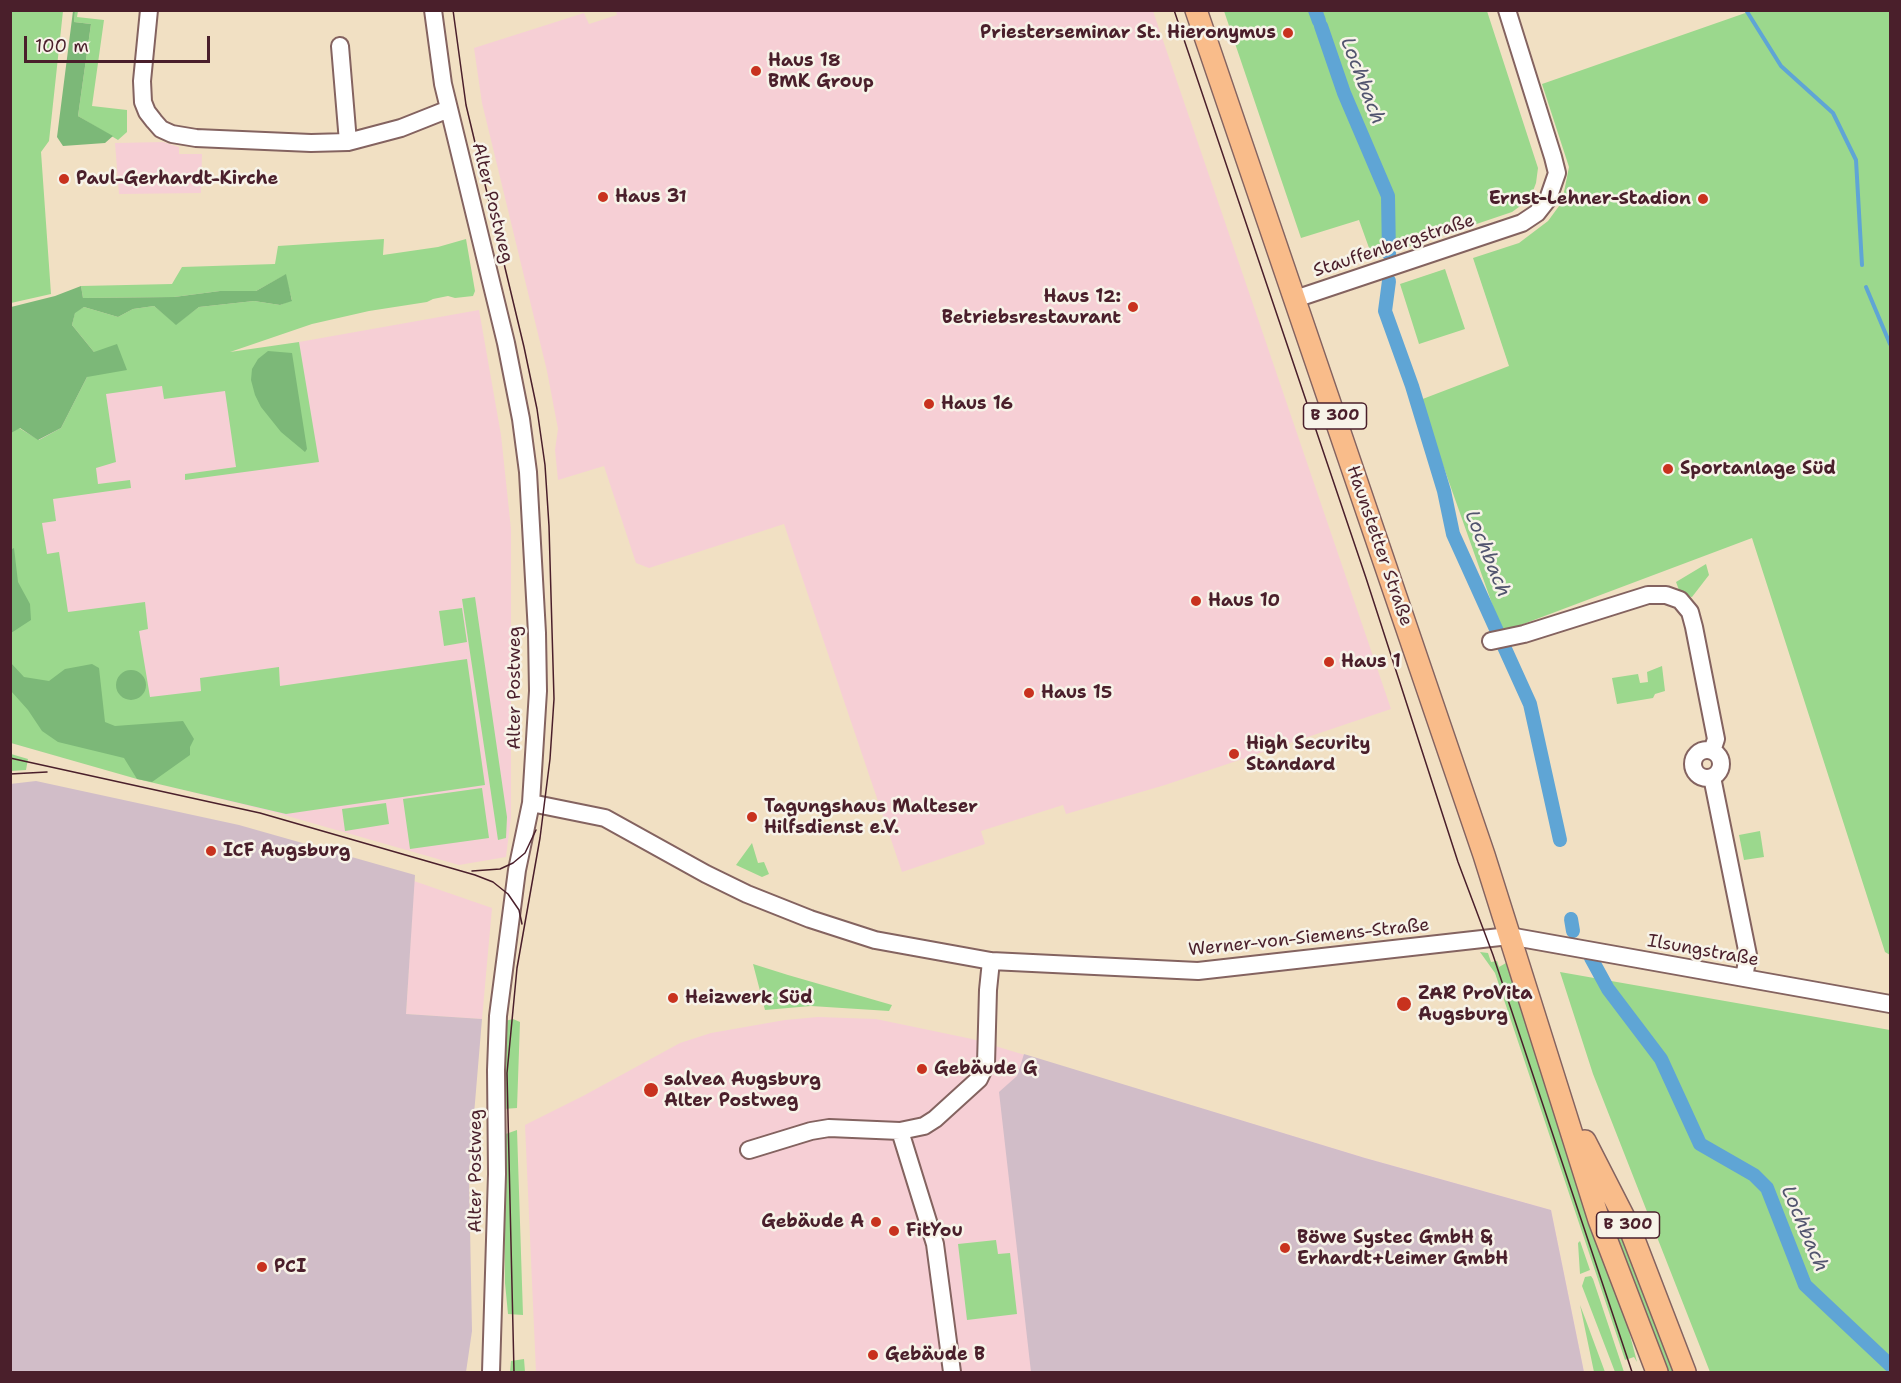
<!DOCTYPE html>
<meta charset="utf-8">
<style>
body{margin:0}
#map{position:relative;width:1901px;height:1383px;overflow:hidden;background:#f1e0c3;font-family:"Shantell Sans",sans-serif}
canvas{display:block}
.frame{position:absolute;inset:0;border:12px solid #4a1f2b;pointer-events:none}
.scale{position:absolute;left:24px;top:36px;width:186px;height:27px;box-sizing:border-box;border:3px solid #4a1f2b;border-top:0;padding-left:8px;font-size:18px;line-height:21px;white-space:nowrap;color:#4a1f2b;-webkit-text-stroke:4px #f7f3e8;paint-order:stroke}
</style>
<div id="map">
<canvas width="1901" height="1383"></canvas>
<div class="frame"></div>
<div class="scale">100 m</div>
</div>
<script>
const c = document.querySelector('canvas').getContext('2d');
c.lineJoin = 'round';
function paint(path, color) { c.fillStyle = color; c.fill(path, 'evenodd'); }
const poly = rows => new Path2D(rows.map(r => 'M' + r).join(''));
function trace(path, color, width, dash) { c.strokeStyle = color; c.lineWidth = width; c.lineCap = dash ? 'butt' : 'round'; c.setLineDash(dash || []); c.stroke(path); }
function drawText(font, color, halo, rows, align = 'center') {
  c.font = font + ' "Shantell Sans",sans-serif'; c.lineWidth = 5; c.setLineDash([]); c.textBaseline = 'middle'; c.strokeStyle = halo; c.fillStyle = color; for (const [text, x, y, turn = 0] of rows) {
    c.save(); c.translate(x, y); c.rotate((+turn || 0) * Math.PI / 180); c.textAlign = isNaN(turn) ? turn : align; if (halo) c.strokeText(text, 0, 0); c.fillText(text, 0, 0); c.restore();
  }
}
paint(poly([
 [616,11,1153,11,1391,709,1165,785,1066,814,1063,805,981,831,985,844,902,872,784,524,649,568,636,563,604,466,558,480,555,450,558,429,547,371,482,103,474,48,584,13,589,24,617,15],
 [163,142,179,147,179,154,202,154,201,193,119,194,115,143],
 [479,310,501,435,511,529,511,817,506,857,459,865,277,813,143,780,11,743,10,433,61,428,87,377,299,342],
 [414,881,492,908,482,1019,406,1014],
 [818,1017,876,1019,972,1039,1365,1158,1551,1210,1584,1372,536,1372,525,1125,583,1096,680,1043,711,1033,785,1020]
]), '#f6cfd5');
paint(poly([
 [36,781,239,825,415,875,406,1014,482,1019,469,1174,472,1331,466,1372,11,1372,10,784],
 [1024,1054,1365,1158,1551,1210,1584,1372,1031,1372,999,1092,1017,1076]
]), '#d1bdc8');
paint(poly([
 [10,11,63,11,49,141,41,152,51,294,11,303],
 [75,11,78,11,77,17,104,20,92,106,127,110,127,132,118,140,78,116,91,24,74,22],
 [1224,11,1487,11,1538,168,1536,183,1530,199,1512,212,1373,259,1359,220,1301,238],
 [1751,11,1890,11,1890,955,1885,952,1752,538,1502,632,1420,400,1509,366,1473,258,1519,243,1548,221,1562,202,1569,167,1542,84],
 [384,239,383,255,438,247,466,239,475,291,473,296,455,298,448,296,433,299,427,302,369,311,312,324,230,352,299,342,319,462,185,480,185,474,236,467,225,391,164,399,162,386,106,394,116,462,96,468,98,484,130,480,131,488,53,499,56,521,42,523,47,554,59,552,68,612,145,602,148,629,139,631,150,697,201,691,200,678,279,667,280,686,467,659,485,785,286,814,137,779,11,743,10,433,19,428,39,440,61,428,87,377,94,352,72,325,75,312,84,307,118,317,133,309,154,306,176,324,199,307,254,301,280,305,292,300,285,275,256,291,220,291,174,297,83,298,81,286,172,284,182,267,275,264,278,246],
 [1445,269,1465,329,1419,344,1400,284],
 [1706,564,1709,575,1692,597,1687,596,1679,590,1676,582],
 [475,597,507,817,506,838,498,840,462,599],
 [462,608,467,642,444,646,439,611],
 [1662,666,1665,691,1655,694,1653,698,1617,704,1612,678,1638,674,1640,683,1648,682,1647,672],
 [11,754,28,759,26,770,11,771],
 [482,788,489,838,410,849,403,799],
 [386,803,389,824,345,831,342,809],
 [1760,831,1764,857,1744,860,1739,835],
 [752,843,758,863,764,862,769,874,762,877,736,865],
 [1480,952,1488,953,1491,962,1497,961,1499,967,1506,963,1625,1316,1637,1362,1634,1357,1625,1360,1495,973],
 [753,964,788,975,892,1005,889,1011,811,1006,765,1010],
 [1560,972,1890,1030,1890,1372,1710,1372,1593,1074],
 [513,1019,520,1022,517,1108,503,1109,505,1021],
 [517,1130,523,1315,508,1314,505,1283,503,1135],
 [1614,1227,1621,1229,1678,1372,1664,1372],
 [996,1240,998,1254,1010,1253,1017,1314,967,1320,958,1244],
 [1580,1241,1590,1270,1580,1274,1578,1243],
 [1591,1276,1593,1279,1624,1372,1615,1372,1582,1286,1585,1277],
 [1580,1305,1585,1318,1605,1372,1594,1372],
 [524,1359,525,1372,510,1372,511,1361]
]), '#9bd88d');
paint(poly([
 [73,11,75,11,74,22,91,24,78,116,113,136,105,143,63,146,57,137],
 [286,274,292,301,280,305,254,301,199,307,176,325,154,306,133,309,118,317,84,307,75,313,72,325,94,352,117,344,127,370,87,377,61,428,38,440,20,428,11,433,11,307,55,296,81,286,83,298,174,297,220,291,256,291],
 [268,351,292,353,307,449,305,452,281,432,261,407,255,395,251,380,252,369,258,359],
 [14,548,18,582,30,604,31,620,11,633,10,550],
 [11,663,24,677,49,681,65,669,92,664,99,668,105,722,115,726,183,721,194,739,190,747,190,755,152,782,137,779,124,758,58,742,42,731,28,710,11,691],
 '116 685a15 15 0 1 1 30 0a15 15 0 1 1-30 0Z'
]), '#7cb878');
paint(poly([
 [1461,551,1466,555,1473,571,1480,578,1492,609,1496,626]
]), '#5fa5d5');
trace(poly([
 [1746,10,1781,66,1833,113,1856,160,1862,265],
 [1866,287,1890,344]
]), '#5fa5d5', 4);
trace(poly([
 [1315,10,1319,21],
 [1321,26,1344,93,1388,196,1389,254],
 [1389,281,1385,311,1412,386,1444,491,1453,534,1530,704,1560,840],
 [1571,919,1573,931],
 [1591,958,1608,989,1661,1059,1700,1144,1754,1175,1767,1188,1805,1285,1890,1365]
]), '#5fa5d5', 14);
const minor = poly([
 [149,10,142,81,143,102,147,112,154,121,161,129,172,134,196,138,311,143,348,142,401,128,449,109],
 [433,10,443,84,506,343,521,419,528,472,537,633,538,691,531,803,517,870,498,1016,496,1070,497,1174,491,1372],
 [340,46,348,142],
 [1295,299,1522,223,1537,213,1548,199,1557,173,1553,157,1507,10],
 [1491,641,1524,634,1648,595,1666,595,1680,600,1690,612,1694,627,1716,739,1712,751],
 '1693 764a14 14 0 1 1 28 0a14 14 0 1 1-28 0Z',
 [1712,777,1748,955,1744,978],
 [531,803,605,818,706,874,747,894,810,919,875,940,991,961,1198,971,1509,936,1890,1004],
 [900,1131,935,1244,952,1372],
 [749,1150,811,1131,829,1128,900,1131,924,1126,935,1119,979,1079,986,1064,988,990,991,961]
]);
const major = poly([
 [1196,10,1484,855,1599,1220,1657,1372],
 [1585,1141,1630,1229,1685,1372]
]);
trace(minor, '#846360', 20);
trace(major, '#846360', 24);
trace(minor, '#fff', 16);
trace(major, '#f9bc8a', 21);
trace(poly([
 [453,10,466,105,524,347,537,409,545,465,549,526,554,699,550,759,540,838,517,968,507,1073,514,1372],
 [1174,10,1366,578,1458,862,1493,955,1632,1372],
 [10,758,260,813,475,875,493,882,508,894,519,910,522,924],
 [10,774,47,772],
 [472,871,500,869,513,863,525,853,536,830]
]), '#4a1f2b', 1.5);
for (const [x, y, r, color] of [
 [1288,33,6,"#c8321e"],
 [756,71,6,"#c8321e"],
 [64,179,6,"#c8321e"],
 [603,197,6,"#c8321e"],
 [1703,199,6,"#c8321e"],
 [1133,307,6,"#c8321e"],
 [929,404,6,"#c8321e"],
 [1668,469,6,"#c8321e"],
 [1196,601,6,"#c8321e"],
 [1329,662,6,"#c8321e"],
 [1029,693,6,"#c8321e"],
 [1234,754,6,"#c8321e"],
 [752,817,6,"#c8321e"],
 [211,851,6,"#c8321e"],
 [673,998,6,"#c8321e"],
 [1404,1004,8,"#c8321e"],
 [922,1069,6,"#c8321e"],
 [651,1090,8,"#c8321e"],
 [876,1222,6,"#c8321e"],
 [894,1231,6,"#c8321e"],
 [1285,1248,6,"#c8321e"],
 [262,1267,6,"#c8321e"],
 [873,1355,6,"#c8321e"]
]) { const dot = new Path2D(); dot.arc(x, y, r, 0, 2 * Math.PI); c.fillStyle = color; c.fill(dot); trace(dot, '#f7f3e8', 2); }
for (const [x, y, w] of [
 [1335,416,63],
 [1628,1225,63]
]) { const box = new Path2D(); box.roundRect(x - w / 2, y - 13, w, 26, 4.5); c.fillStyle = '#f7f3e8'; c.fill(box); trace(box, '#4a1f2b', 1.5); }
drawText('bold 16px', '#4a1f2b', null, [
 ["B 300",1335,416],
 ["B 300",1628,1225]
]);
drawText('bold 18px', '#4a1f2b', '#f7f3e8', [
 ["Priesterseminar St. Hieronymus",1276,33,"right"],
 ["Haus 18",768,61],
 ["BMK Group",768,82],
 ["Paul-Gerhardt-Kirche",76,179],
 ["Haus 31",615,197],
 ["Ernst-Lehner-Stadion",1691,199,"right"],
 ["Haus 12:",1121,297,"right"],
 ["Betriebsrestaurant",1121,318,"right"],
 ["Haus 16",941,404],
 ["Sportanlage Süd",1680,469],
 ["Haus 10",1208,601],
 ["Haus 1",1341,662],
 ["Haus 15",1041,693],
 ["High Security",1246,744],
 ["Standard",1246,765],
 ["Tagungshaus Malteser",764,807],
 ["Hilfsdienst e.V.",764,828],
 ["ICF Augsburg",223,851],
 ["ZAR ProVita",1418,994],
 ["Augsburg",1418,1015],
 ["Heizwerk Süd",685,998],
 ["Gebäude G",934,1069],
 ["salvea Augsburg",664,1080],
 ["Alter Postweg",664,1101],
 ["Gebäude A",864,1222,"right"],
 ["FitYou",906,1231],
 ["Böwe Systec GmbH &",1297,1238],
 ["Erhardt+Leimer GmbH",1297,1259],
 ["PCI",274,1267],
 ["Gebäude B",885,1355]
], 'left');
drawText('18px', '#4a1f2b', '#f7f3e8', [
 ["Alter Postweg",492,203,76],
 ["Stauffenbergstraße",1394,246,-18],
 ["Haunstetter Straße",1379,546,71],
 ["Alter Postweg",515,688,-90],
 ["Werner-von-Siemens-Straße",1309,938,-6],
 ["Ilsungstraße",1703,951,10],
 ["Alter Postweg",476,1171,-90]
]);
drawText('italic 20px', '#52556f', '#f7f3e8', [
 ["Lochbach",1362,81,69],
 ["Lochbach",1487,554,68],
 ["Lochbach",1804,1229,67]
]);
</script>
